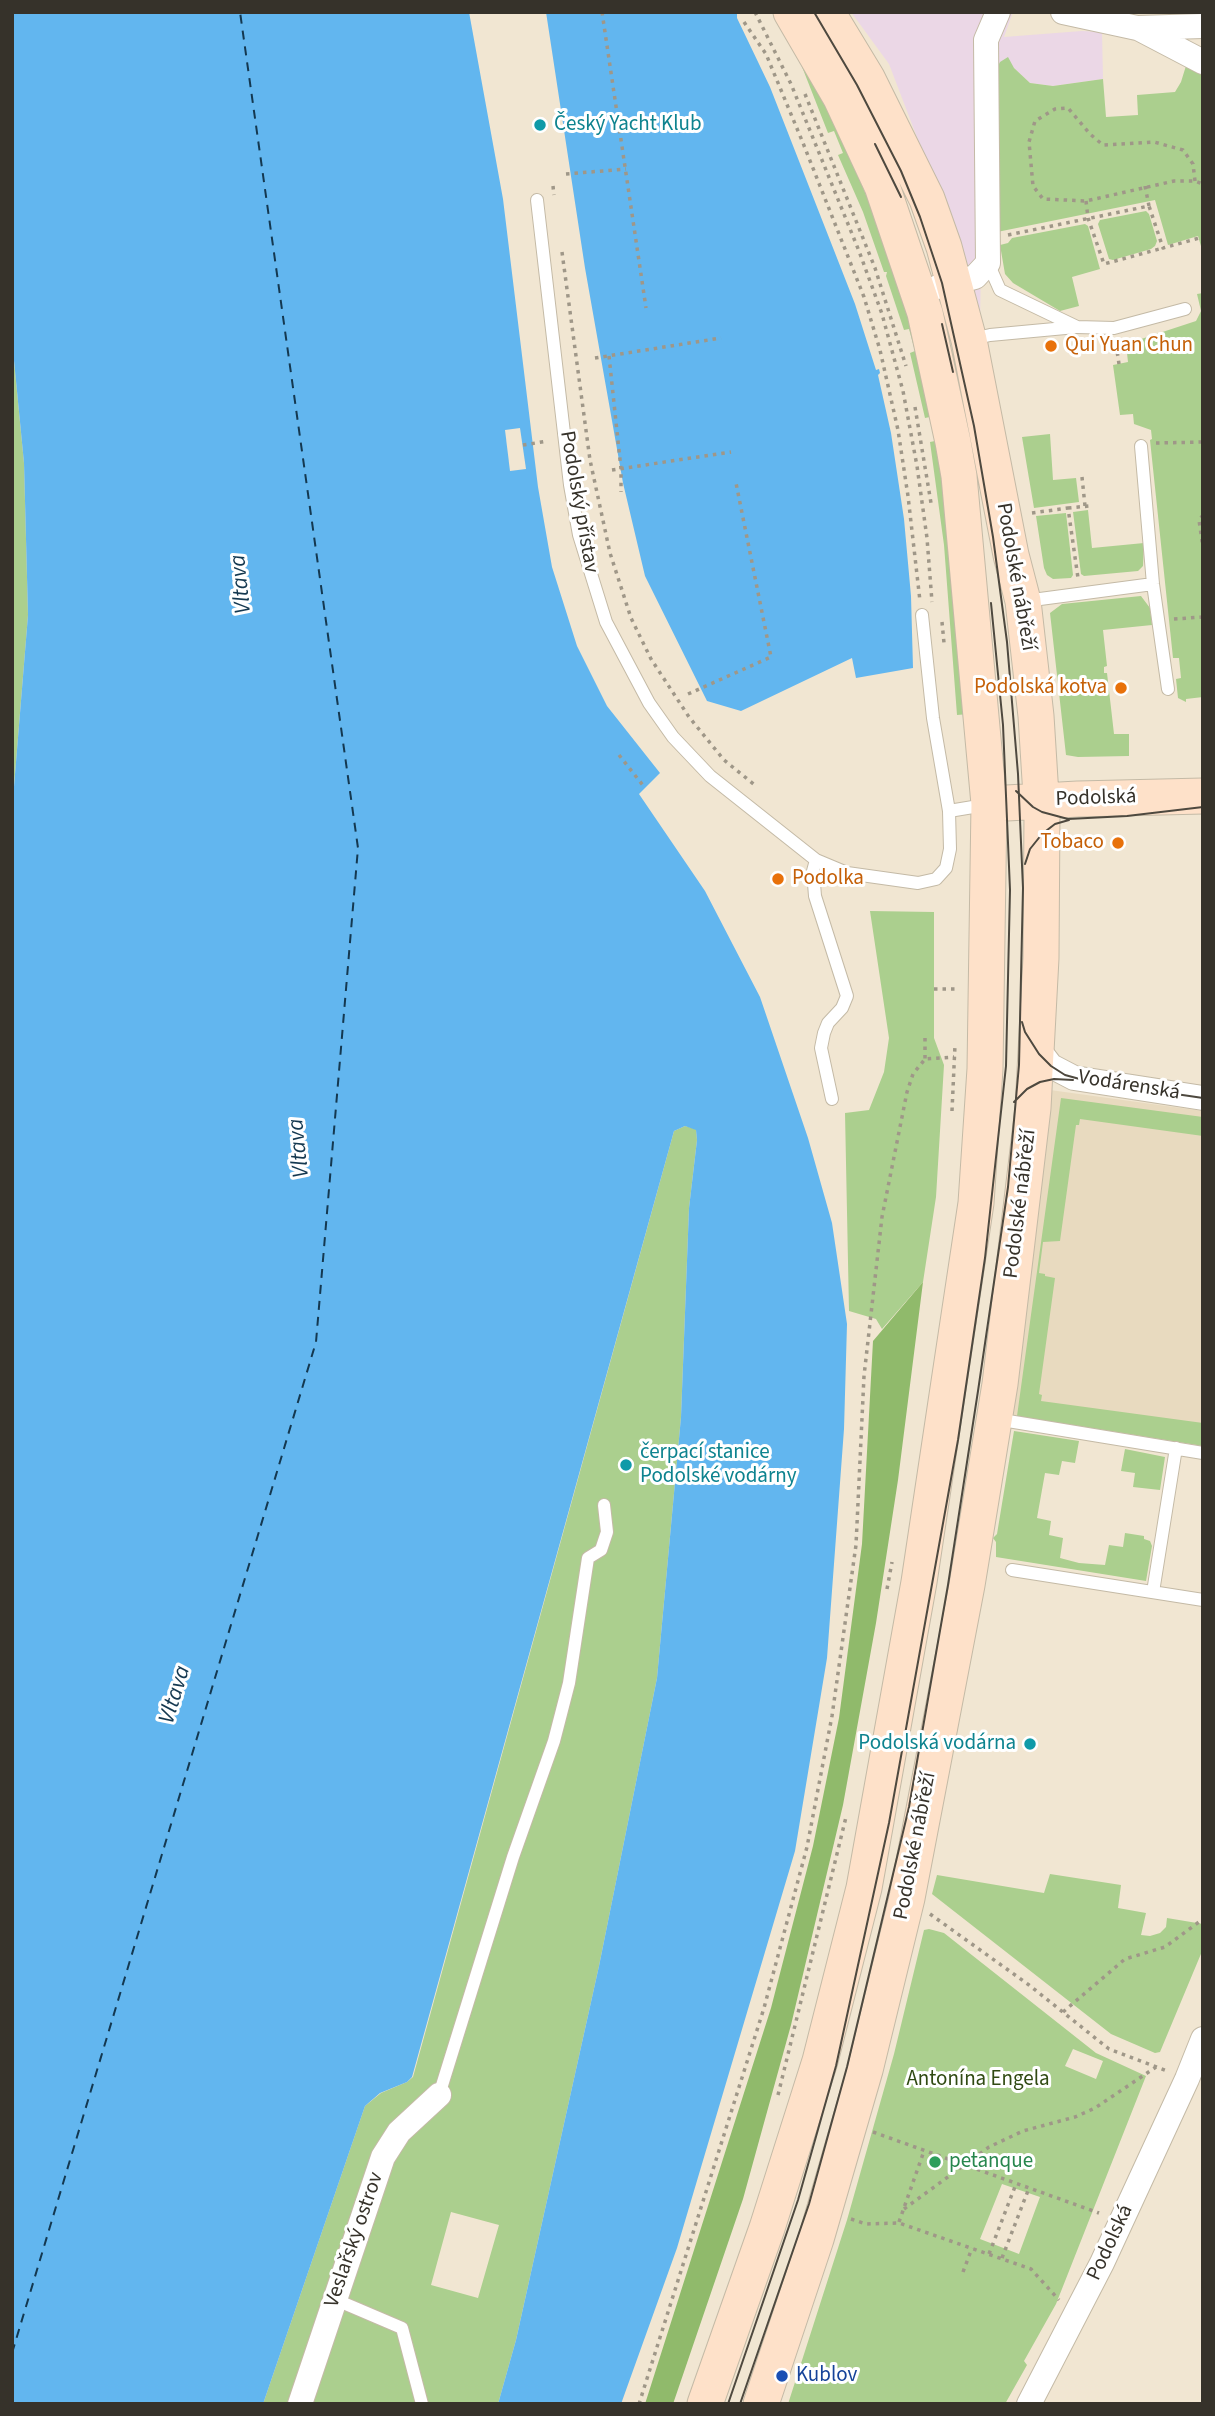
<!DOCTYPE html>
<meta charset="utf-8">
<style>
body{margin:0}
#map{position:relative;width:1215px;height:2416px;overflow:hidden;background:#f1e6d2;font-family:"Source Sans 3",sans-serif}
canvas{display:block}
.frame{position:absolute;inset:0;border:14px solid #36322a;pointer-events:none}
</style>
<div id="map">
<canvas width="1215" height="2416"></canvas>
<div class="frame"></div>
</div>
<script>
const c = document.querySelector('canvas').getContext('2d');
c.lineJoin = 'round';
function paint(path, color) { c.fillStyle = color; c.fill(path, 'evenodd'); }
const poly = rows => new Path2D(rows.map(r => 'M' + r).join(''));
function trace(path, color, width, dash) { c.strokeStyle = color; c.lineWidth = width; c.lineCap = dash ? 'butt' : 'round'; c.setLineDash(dash || []); c.stroke(path); }
function drawText(font, color, halo, rows, align = 'center') {
  c.font = font + ' "Source Sans 3",sans-serif'; c.lineWidth = 6; c.setLineDash([]); c.textBaseline = 'middle'; c.strokeStyle = halo; c.fillStyle = color; for (const [text, x, y, turn = 0] of rows) {
    c.save(); c.translate(x, y); c.rotate((+turn || 0) * Math.PI / 180); c.textAlign = isNaN(turn) ? turn : align; if (halo) c.strokeText(text, 0, 0); c.fillText(text, 0, 0); c.restore();
  }
}
paint(poly([
 [851,12,1013,12,1004,37,1082,31,1102,32,1103,79,1053,86,1030,83,1014,68,981,255,980,327,967,268,889,64]
]), '#ebd7e6');
paint(poly([
 [1050,1090,1203,1111,1203,1447,1013,1415,1029,1260]
]), '#e8dabf');
paint(poly([
 [797,54,835,120,886,243,924,369,940,455,969,714,957,715,944,545,930,442,935,441,930,417,925,418,910,353,915,351,909,329,904,330,886,276,887,272,884,272,863,212,838,155,843,153,834,131,828,133],
 [1189,56,1203,64,1203,253,1198,236,1168,245,1155,200,997,232,992,78,1000,62,1008,57,1014,68,1030,83,1053,86,1103,79,1106,117,1138,115,1137,95,1175,92,1181,82],
 [1146,211,1149,214,1157,241,1155,246,1151,249,1113,260,1109,259,1098,224,1100,220],
 [1085,224,1088,226,1100,269,1072,277,1079,306,1060,311,1013,283,1005,274,1000,245,1008,243,1012,238],
 [1203,293,1203,697,1186,699,1186,702,1178,698,1176,679,1181,678,1179,658,1173,658,1150,440,1152,439,1151,430,1134,424,1133,414,1120,415,1113,365,1128,362,1126,344,1196,321,1201,311,1197,294],
 [12,340,24,463,28,615,12,811],
 [1050,434,1053,480,1076,478,1079,502,1034,508,1022,437],
 [1088,510,1092,548,1144,543,1143,566,1138,571,1084,576,1081,574,1073,512],
 [1066,513,1073,575,1071,578,1053,579,1047,575,1044,568,1036,516],
 [1141,596,1150,608,1152,625,1103,630,1107,666,1104,667,1104,673,1107,673,1114,734,1129,734,1129,756,1078,757,1066,755,1050,613,1062,604],
 [870,911,934,912,934,1038,944,1065,936,1197,923,1282,882,1329,876,1319,849,1311,845,1113,869,1110,884,1072,889,1038],
 [1061,1098,1203,1117,1203,1136,1080,1119,1079,1125,1076,1125,1060,1241,1043,1242,1039,1273,1045,1274,1045,1276,1055,1278,1039,1394,1042,1395,1041,1401,1203,1423,1203,1446,1017,1416],
 [685,1126,696,1129,697,1140,689,1208,681,1417,657,1678,599,1966,516,2340,498,2404,263,2404,365,2106,381,2093,407,2082,413,2077,674,1131],
 [451,2212,499,2225,478,2298,431,2285],
 [1014,1431,1079,1441,1075,1463,1062,1461,1059,1475,1045,1473,1037,1518,1051,1521,1049,1535,1063,1538,1060,1558,1079,1563,1105,1565,1109,1545,1123,1547,1125,1533,1144,1536,1144,1539,1150,1541,1152,1546,1146,1581,996,1557,996,1542,993,1538,997,1534],
 [1125,1449,1165,1457,1160,1490,1133,1487,1135,1473,1121,1471],
 [1050,1874,1121,1885,1118,1908,1146,1913,1141,1935,1150,1936,1160,1933,1166,1927,1167,1918,1203,1924,1203,1949,1160,2052,1155,2053,1111,2034,932,1894,937,1875,1044,1893],
 [929,1929,944,1933,1096,2053,1146,2076,1056,2304,1024,2361,1027,2365,1005,2404,788,2404,847,2220,894,2054,924,1930],
 [1073,2049,1103,2061,1096,2079,1065,2066],
 [1002,2184,1040,2197,1019,2254,980,2239]
]), '#abcf8e');
paint(poly([
 [923,1282,898,1480,876,1623,843,1805,791,2025,743,2199,673,2404,645,2404,771,2008,813,1846,839,1718,862,1544,873,1341]
]), '#90ba6b');
paint(poly([
 [12,12,469,12,503,199,538,487,552,567,577,646,607,706,660,773,639,794,705,891,760,997,808,1138,832,1223,847,1324,844,1429,827,1658,795,1851,677,2248,621,2404,498,2404,516,2340,599,1966,657,1678,681,1417,689,1208,697,1140,696,1130,685,1126,674,1131,412,2077,407,2082,380,2093,365,2106,263,2404,12,2404,12,811,28,615,24,463,12,340],
 [546,12,737,12,737,18,770,87,855,304,876,370,879,369,880,373,878,375,891,433,904,519,911,596,913,668,856,678,852,658,741,711,707,701,645,576,623,483,585,268]
]), '#62b6ef');
paint(poly([
 [520,428,526,469,510,471,505,430]
]), '#f1e6d2');
trace(poly([
 [12,2353,316,1342,358,848,240,12]
]), '#143850', 2, [9, 7]);
const lane = poly([
 [537,200,570,485,579,535,606,622,649,703,673,737,710,776,816,860,847,873,918,883,936,879,946,868,950,849,949,811,933,718,922,615],
 [988,263,1000,290,1077,327,1114,328,1185,309],
 [973,339,990,335,1076,327],
 [1141,446,1153,584,1168,689],
 [1025,601,1153,584],
 [949,811,985,805],
 [816,860,813,871,815,896,847,996,842,1008,828,1023,824,1033,821,1048,832,1099],
 [1008,1421,1203,1453],
 [1012,1570,1203,1600],
 [1153,1592,1176,1448],
 [439,2095,513,1857,554,1741,569,1683,588,1558,601,1550,607,1532,604,1505],
 [334,2299,402,2328,422,2404]
]);
const street = poly([
 [1063,12,1137,28,1203,26],
 [1138,28,1203,62],
 [938,287,975,277,988,263,986,40,998,12],
 [1038,1038,1041,1053,1051,1066,1074,1078,1203,1098],
 [300,2404,383,2157,399,2132,439,2095],
 [1029,2404,1102,2263,1187,2079,1203,2039]
]);
const secondary = poly([
 [989,804,1078,799,1203,796],
 [705,2404,767,2228,820,2061,864,1888,919,1582,949,1382,976,1203,985,1069,989,804,959,476,953,442,925,313,882,186,841,98,791,12],
 [761,2404,816,2239,865,2070,907,1898,967,1585,1000,1384,1033,1108,1041,958,1042,812,1036,716,1023,601,1011,555,969,340,944,247,927,199,867,78,827,12]
]);
trace(lane, '#c4baa6', 14);
trace(street, '#c4baa6', 26);
trace(secondary, '#c4baa6', 37);
trace(poly([
 [602,12,646,308],
 [755,12,791,84,859,251,882,314,903,391,917,466,927,538,932,602],
 [744,22,766,54,803,143,864,297,880,350,898,430,908,496,920,601],
 [805,94,875,268,906,366],
 [566,174,626,169],
 [1195,181,1193,164,1183,150,1154,142,1103,145,1090,134,1068,108,1055,109,1035,121,1029,142,1033,186,1043,199,1086,201,1174,181,1195,181,1203,184],
 [553,186,554,195],
 [1145,186,1149,206],
 [1086,201,1088,218,1104,264,1163,248],
 [1008,235,1149,206,1163,248,1203,237],
 [562,252,590,460,610,553,631,618,651,659,689,717,724,760,756,786],
 [1116,344,1119,364],
 [609,356,621,469,621,492],
 [595,358,721,338],
 [915,407,931,503],
 [1203,441,1203,453],
 [1156,443,1203,442],
 [523,445,548,441],
 [612,470,731,452],
 [1082,477,1085,506],
 [1068,508,1089,506],
 [1032,513,1068,508,1078,578],
 [1203,515,1199,520,1203,548],
 [1174,619,1203,617],
 [942,622,944,643],
 [688,694,771,657,736,483],
 [619,755,645,788],
 [934,989,958,989],
 [925,1038,925,1059],
 [952,1111,955,1045],
 [887,1589,892,1562],
 [930,1914,1029,1985,1109,2049,1167,2071],
 [1063,2012,1125,1959,1165,1947,1203,1919],
 [778,2095,846,1817],
 [873,2132,1099,2213],
 [904,2209,989,2147,1023,2131,1075,2117,1095,2108,1156,2067],
 [851,2219,866,2224,899,2223,1031,2269,1059,2300],
 [899,2222,924,2151],
 [989,2254,1016,2184],
 [1002,2258,1029,2188],
 [963,2272,972,2248],
 [639,2404,764,2008,807,1847,832,1716,856,1545,864,1376,882,1217,907,1092,913,1074,925,1059,954,1057]
]), '#9f9788', 3.5, [3.5, 5]);
trace(lane, '#fff', 12);
trace(street, '#fff', 24);
trace(secondary, '#fee1c9', 35);
trace(poly([
 [875,144,901,197],
 [942,324,953,372],
 [1016,791,1033,807,1042,812,1068,819,1127,816,1203,807],
 [1025,864,1030,849,1042,834,1055,824,1069,820],
 [1022,1022,1025,1032,1039,1054,1051,1066,1065,1075,1087,1081,1203,1098],
 [1014,1102,1027,1089,1040,1082,1054,1079,1073,1080],
 [728,2404,798,2200,836,2066,889,1823,958,1440,985,1258,1006,1066,1010,890,1003,725,991,603],
 [740,2404,809,2204,847,2067,909,1807,948,1585,978,1391,1008,1187,1019,1065,1023,888,1018,774,1007,642,993,537,974,426,942,283,920,217,901,171,857,85,814,12]
]), '#4e493f', 2);
for (const [x, y, r, color] of [
 [540,125,7,"#0f9aa8"],
 [1051,346,7,"#e8710a"],
 [1121,688,7,"#e8710a"],
 [1118,843,7,"#e8710a"],
 [778,879,7,"#e8710a"],
 [626,1465,7,"#0f9aa8"],
 [1030,1744,7,"#0f9aa8"],
 [935,2162,7,"#2e9e5b"],
 [782,2376,7,"#1a4fb4"]
]) { const dot = new Path2D(); dot.arc(x, y, r, 0, 2 * Math.PI); c.fillStyle = color; c.fill(dot); trace(dot, '#fff', 2.5); }
drawText('21px', '#0d838f', '#fff', [
 ["Český Yacht Klub",554,125],
 ["čerpací stanice",640,1453],
 ["Podolské vodárny",640,1477],
 ["Podolská vodárna",1016,1744,"right"]
], 'left');
drawText('21px', '#c56008', '#fff', [
 ["Qui Yuan Chun",1065,346],
 ["Podolská kotva",1107,688,"right"],
 ["Tobaco",1104,843,"right"],
 ["Podolka",792,879]
], 'left');
drawText('21px', '#36322a', '#fff', [
 ["Podolský přístav",578,502,80],
 ["Podolské nábřeží",1015,577,80],
 ["Podolská",1096,799,-2],
 ["Vodárenská",1129,1086,9],
 ["Podolské nábřeží",1021,1204,-83],
 ["Podolské nábřeží",916,1846,-79],
 ["Veslařský ostrov",355,2240,-71],
 ["Podolská",1111,2243,-65]
]);
drawText('21px', '#304a12', '#fff', [
 ["Antonína Engela",978,2080]
]);
drawText('21px', '#27864d', '#fff', [
 ["petanque",949,2162]
], 'left');
drawText('21px', '#164399', '#fff', [
 ["Kublov",796,2376]
], 'left');
drawText('italic 23px', '#143850', '#fff', [
 ["Vltava",242,584,-96],
 ["Vltava",300,1148,-96],
 ["Vltava",176,1695,-73]
]);
</script>
